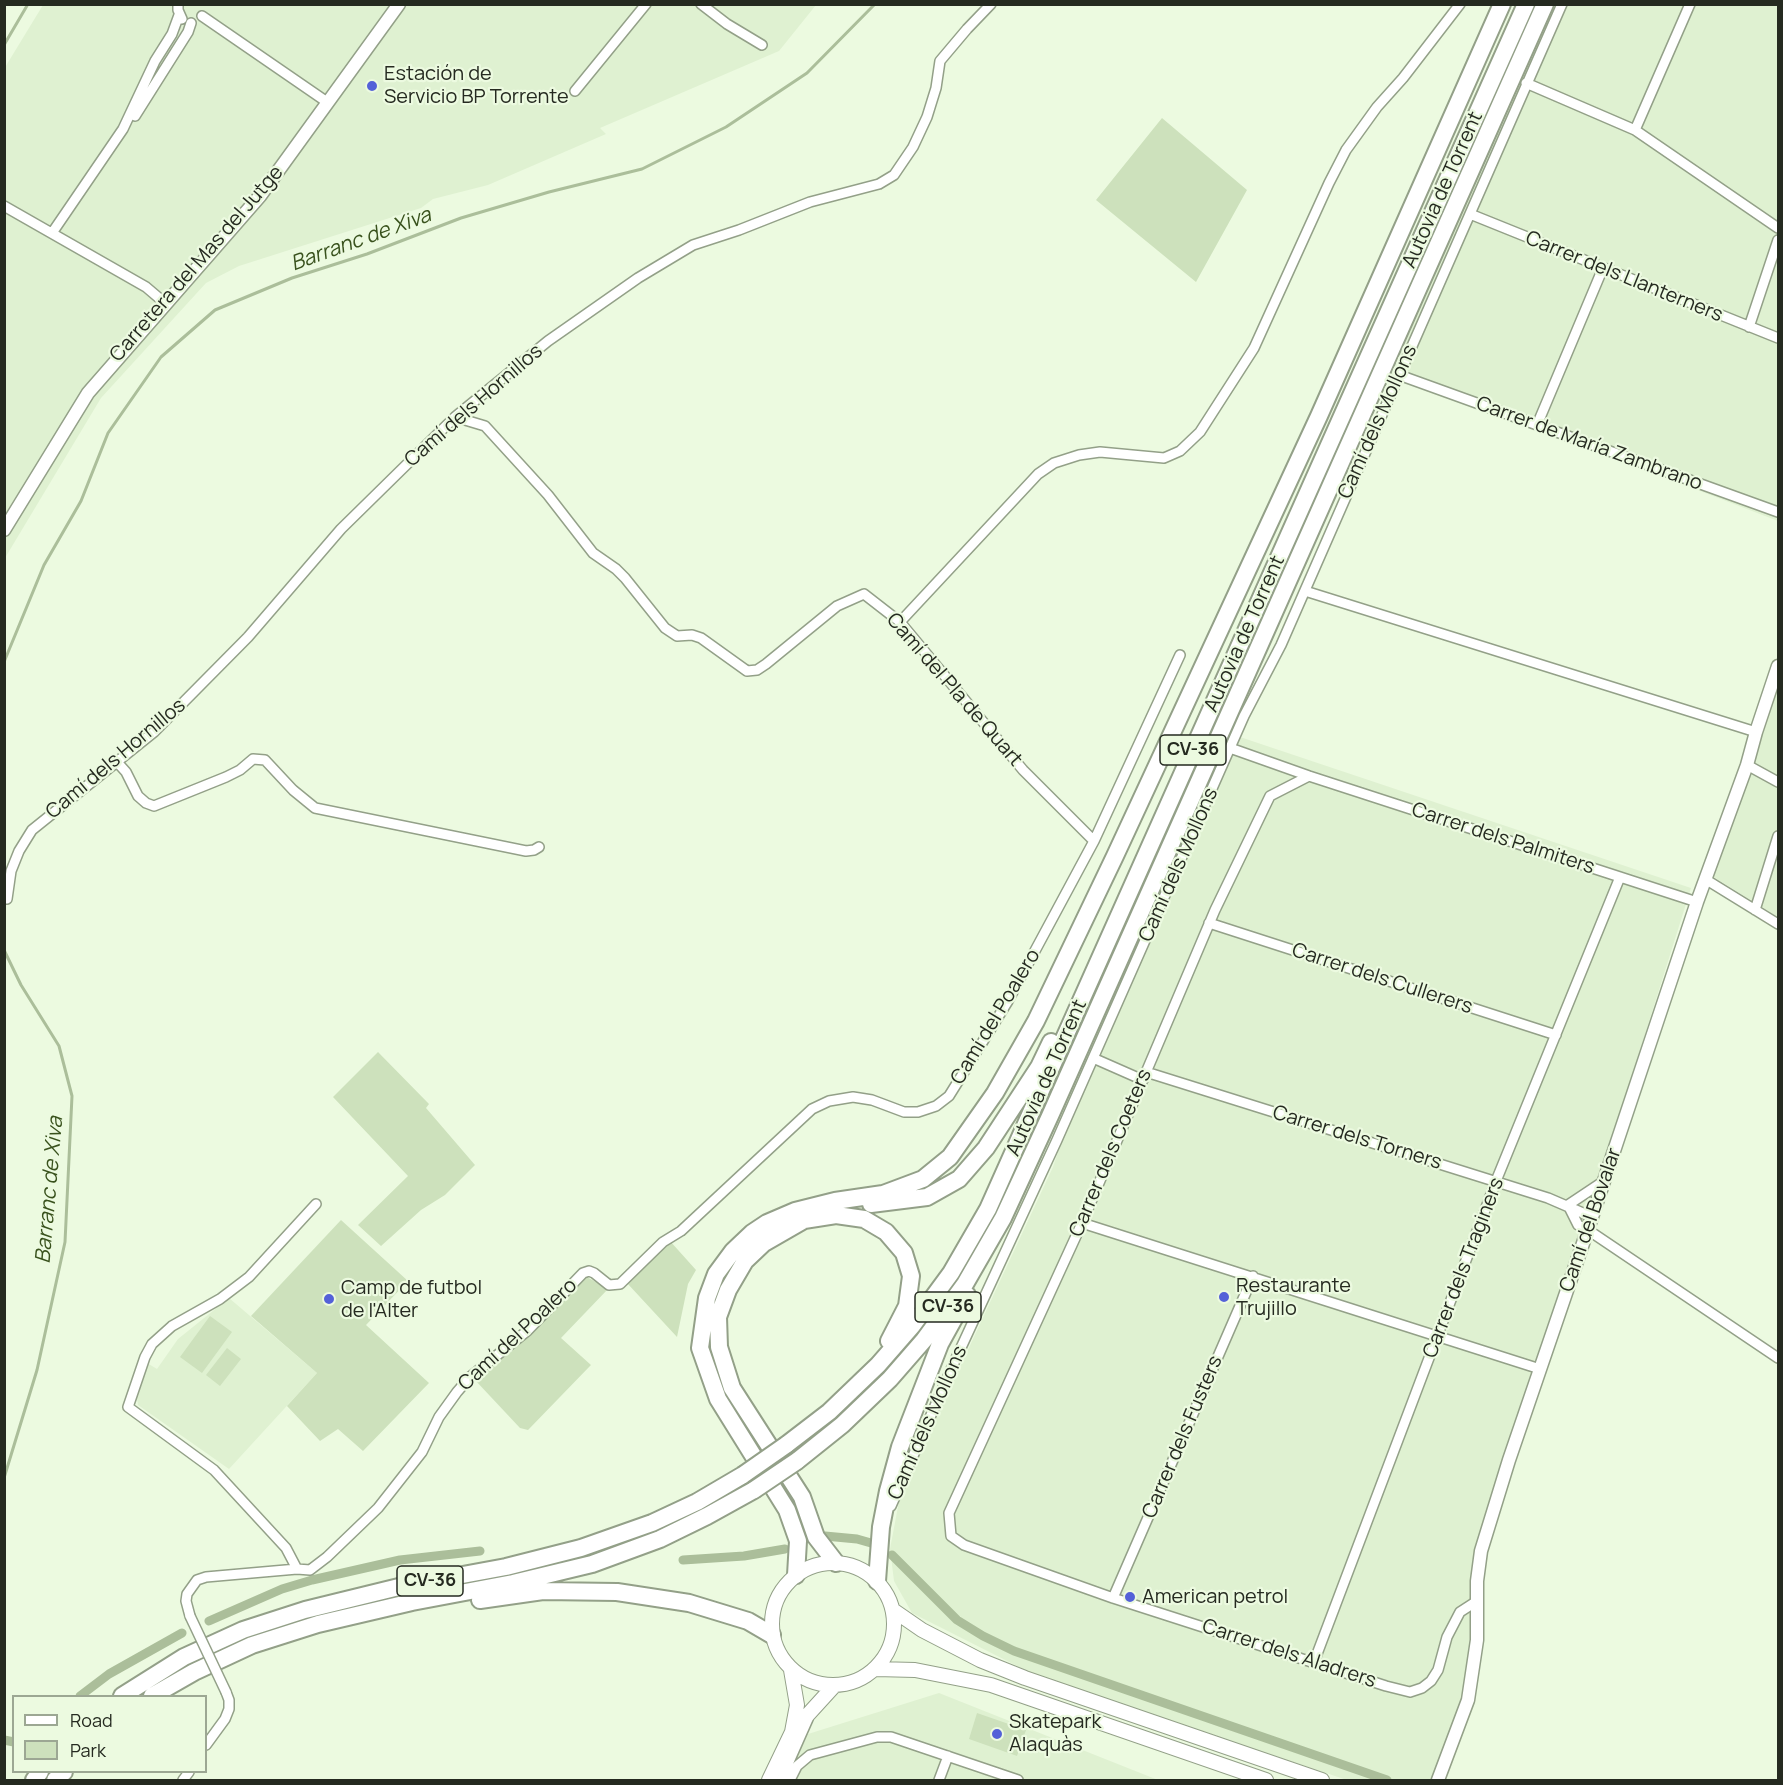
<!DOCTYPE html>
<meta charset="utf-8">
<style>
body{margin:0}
#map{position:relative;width:1783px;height:1785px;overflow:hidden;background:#ecfae0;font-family:Manrope,sans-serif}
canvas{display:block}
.frame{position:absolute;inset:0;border:6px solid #252a20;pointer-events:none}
.legend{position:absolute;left:12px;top:1695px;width:195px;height:78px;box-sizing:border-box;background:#ecfae0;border:2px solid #9ca793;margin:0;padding:8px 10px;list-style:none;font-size:18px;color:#252a20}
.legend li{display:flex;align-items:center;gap:12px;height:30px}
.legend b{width:30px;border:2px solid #9ca793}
</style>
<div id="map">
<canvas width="1783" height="1785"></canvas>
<div class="frame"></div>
<ul class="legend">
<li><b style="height:8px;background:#fff"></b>Road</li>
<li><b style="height:16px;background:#cde1bc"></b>Park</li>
</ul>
</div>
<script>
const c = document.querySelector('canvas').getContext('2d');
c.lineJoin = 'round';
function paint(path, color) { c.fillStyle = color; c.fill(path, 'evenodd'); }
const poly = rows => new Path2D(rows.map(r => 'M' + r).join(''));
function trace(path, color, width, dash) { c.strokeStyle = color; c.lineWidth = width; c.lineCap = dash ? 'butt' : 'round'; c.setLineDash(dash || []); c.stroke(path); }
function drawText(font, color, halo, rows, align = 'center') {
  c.font = font + ' Manrope,sans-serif'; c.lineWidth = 4.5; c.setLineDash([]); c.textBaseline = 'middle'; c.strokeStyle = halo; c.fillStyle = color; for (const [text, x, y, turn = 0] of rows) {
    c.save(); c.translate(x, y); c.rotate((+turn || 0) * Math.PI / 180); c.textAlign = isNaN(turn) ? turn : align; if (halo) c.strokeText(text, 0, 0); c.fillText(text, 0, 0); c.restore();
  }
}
paint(poly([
 [43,5,816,5,779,51,600,128,606,134,488,185,433,199,421,208,239,266,206,283,101,398,5,558,4,69],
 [1556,5,1778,5,1778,521,1407,378,1387,375],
 [1778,667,1778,917,1712,876],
 [1237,736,1691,888,1483,1550,1465,1700,1435,1780,1347,1780,1039,1677,912,1613,894,1581,890,1549,900,1496,1053,1167,1074,1103],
 [229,1298,317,1373,229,1469,138,1405,136,1393,147,1363,157,1369,178,1339],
 [939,1693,1158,1780,785,1780,808,1734]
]), '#dff1d1');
paint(poly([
 [1162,118,1247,190,1196,282,1096,200],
 [378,1052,429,1104,426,1108,475,1165,445,1195,421,1210,381,1246,358,1225,408,1176,333,1097],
 [341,1220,408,1281,366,1325,429,1383,363,1451,338,1429,320,1441,287,1406,317,1373,251,1316],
 [670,1241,696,1270,688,1284,677,1337,627,1283],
 [587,1277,608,1289,561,1338,591,1365,528,1430,520,1428,475,1380,583,1279],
 [210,1316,232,1332,202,1373,180,1357],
 [227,1348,241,1359,220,1386,206,1375],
 [977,1713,1026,1730,1017,1756,969,1739]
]), '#cde1bc');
trace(poly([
 [4,45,28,4],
 [4,662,44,565,81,501,108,433,161,357,215,310,292,278,367,254,461,218,549,192,642,169,726,127,807,73,875,4],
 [4,950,21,985,59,1046,72,1096,65,1242,37,1370,4,1478]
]), '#abbe9a', 3);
trace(poly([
 [825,1536,857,1539,871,1543],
 [892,1555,957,1620,983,1636,1014,1651,1387,1780],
 [683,1560,744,1556,785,1549],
 [209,1621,282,1589,312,1580,400,1560,480,1551],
 [80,1696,109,1674,182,1633],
 [4,1740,14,1742]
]), '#abbe9a', 9);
const minor = poly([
 [178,4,178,10,182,19],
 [701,4,727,24,762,45],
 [202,16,327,102],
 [1526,83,1635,130,1778,228],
 [575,91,646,4],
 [135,116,188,32,191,23],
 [1635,130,1690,4],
 [4,206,146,287,166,304],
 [1470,214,1778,338],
 [52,233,123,129,155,61,172,34,179,15],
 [1749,327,1778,240],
 [1399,375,1778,512],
 [455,417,485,426,548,495,593,553,616,569,625,578,665,628,677,636,692,635,701,638,747,671,757,670,766,664,837,606,864,594,900,622,1023,770,1094,841],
 [1537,425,1603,268],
 [1305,591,1756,732],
 [900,622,1038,474,1054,463,1079,455,1100,452,1164,458,1180,451,1200,432,1254,348,1329,183,1346,150,1377,107,1403,78,1460,4],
 [1230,748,1309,776,1697,902],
 [117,762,126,772,138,796,146,803,154,806,226,777,240,770,253,759,265,760,293,790,315,808,526,851,534,850,539,847],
 [1747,765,1778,782],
 [1309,776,1270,796,1215,910,1082,1223,949,1513,951,1536,964,1545,1113,1598,1386,1686,1410,1692,1422,1688,1431,1681,1438,1670,1447,1637,1460,1612,1477,1601],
 [1705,879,1778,924],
 [7,899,11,871,19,851,32,830,154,732,248,637,341,529,455,417,548,341,638,278,693,245,739,230,810,202,879,184,894,175,913,147,927,117,936,88,940,61,967,29,991,4],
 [1755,910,1778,836],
 [1209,923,1556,1035],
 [1093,1058,1143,1080],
 [1146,1072,1548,1198,1592,1217],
 [1568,1205,1604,1181],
 [1569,1207,1578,1225,1588,1230,1778,1358],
 [1082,1223,1540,1369],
 [891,1506,953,1365,1057,1140,1244,716,1281,645,1562,4],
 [297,1569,286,1548,214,1470,128,1407,145,1357,152,1344,172,1326,220,1299,249,1277,316,1204],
 [1113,1598,1253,1276],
 [190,1616,186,1601,187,1594,197,1580,206,1577,297,1569,310,1570,327,1557,378,1508,422,1452,439,1417,457,1392,470,1377,527,1331,583,1273,589,1271,594,1273,609,1285,620,1284,663,1242,681,1231,812,1109,829,1101,853,1097,872,1100,904,1112,918,1112,936,1106,949,1096,1008,1001,1094,841,1180,655],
 [1314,1662,1496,1181,1620,877],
 [206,1745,225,1719,229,1709,229,1700,226,1692],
 [183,1780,189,1772],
 [781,1780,808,1719],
 [790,1780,797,1766,810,1755,877,1737,891,1737,1018,1780],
 [939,1780,948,1756]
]);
const tertiary = poly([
 [4,530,88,393,260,196,399,4],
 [1438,1780,1468,1700,1477,1640,1477,1581,1481,1551,1509,1460,1592,1217,1697,902,1747,765,1756,732,1778,666]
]);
const secondary = poly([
 '772 1624a61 61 0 1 1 122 0a61 61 0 1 1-122 0Z',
 [893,1610,922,1630,980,1660,1025,1678,1322,1780],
 [876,1669,915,1670,991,1685,1266,1780],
 [793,1731,834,1686],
 [769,1780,792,1732,797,1705,791,1670]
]);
const motorway = poly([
 [871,1204,927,1197,959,1179,986,1148,1039,1067,1051,1042],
 [786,1445,829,1412,878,1365,912,1326,951,1273,988,1209,1526,4],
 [797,1461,842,1425,890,1379,924,1340,965,1284,1003,1218,1050,1116,1545,4],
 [836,1563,816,1537,802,1497,732,1388,719,1347,718,1317,728,1290,745,1261,764,1243,804,1220,836,1215,864,1219,886,1232,904,1253,911,1276,907,1306,889,1341],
 [796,1575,798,1541,787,1510,718,1399,700,1348,707,1298,716,1274,733,1251,752,1233,767,1223,795,1211,835,1201,883,1194,923,1179,950,1157,995,1093,1036,1021,1115,856,1319,416,1502,4],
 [877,1581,881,1527,888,1491,900,1447,940,1344,967,1295],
 [480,1600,543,1591,617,1592,689,1603,748,1621,772,1635],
 [122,1696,184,1657,243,1630,305,1610,403,1586,506,1567,581,1548,652,1523,697,1502,743,1475],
 [152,1696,194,1672,252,1645,318,1624,412,1602,513,1583,592,1564,660,1539,707,1516,754,1490],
 [34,1780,40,1772],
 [55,1780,64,1772]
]);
trace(minor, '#93a088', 12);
trace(tertiary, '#93a088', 15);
trace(secondary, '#93a088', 16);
trace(motorway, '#93a088', 20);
trace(minor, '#fff', 9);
trace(tertiary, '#fff', 12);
trace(secondary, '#fff', 14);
trace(motorway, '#fff', 16);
const minorBridge = poly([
 [190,1616,226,1692]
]);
const motorwayBridge = poly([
 [743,1475,786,1445],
 [754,1490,797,1461]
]);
trace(minorBridge, '#93a088', 12, []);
trace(motorwayBridge, '#93a088', 20, []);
trace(minorBridge, '#fff', 9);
trace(motorwayBridge, '#fff', 16);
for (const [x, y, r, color] of [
 [372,86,6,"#5461d8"],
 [1224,1297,6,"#5461d8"],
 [329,1299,6,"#5461d8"],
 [1130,1597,6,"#5461d8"],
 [997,1734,6,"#5461d8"]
]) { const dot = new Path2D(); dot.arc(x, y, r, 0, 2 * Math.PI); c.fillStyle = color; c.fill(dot); trace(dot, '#ecfae0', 2); }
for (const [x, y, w] of [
 [1193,750,66],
 [948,1307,66],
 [430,1581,66]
]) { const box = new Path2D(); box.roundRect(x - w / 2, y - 15, w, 30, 4.5); c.fillStyle = '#ecfae0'; c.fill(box); trace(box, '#252a20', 1.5); }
drawText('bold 18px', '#252a20', null, [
 ["CV-36",1193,750],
 ["CV-36",948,1307],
 ["CV-36",430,1581]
]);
drawText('20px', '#252a20', '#ecfae0', [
 ["Estación de",384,74],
 ["Servicio BP Torrente",384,97],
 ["Restaurante",1236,1286],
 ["Trujillo",1236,1309],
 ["Camp de futbol",341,1288],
 ["de l'Alter",341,1311],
 ["American petrol",1142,1597],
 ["Skatepark",1009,1722],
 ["Alaquàs",1009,1745]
], 'left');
drawText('20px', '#252a20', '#ecfae0', [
 ["Autovia de Torrent",1443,190,-66],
 ["Carretera del Mas del Jutge",197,264,-49],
 ["Carrer dels Llanterners",1624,277,22],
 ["Camí dels Hornillos",474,406,-41],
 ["Camí dels Mollons",1378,422,-66],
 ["Carrer de María Zambrano",1589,444,20],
 ["Autovia de Torrent",1245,634,-66],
 ["Camí del Pla de Quart",954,690,49],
 ["Camí dels Hornillos",116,759,-40],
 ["Carrer dels Palmiters",1503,839,18],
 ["Camí dels Mollons",1179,865,-66],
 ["Carrer dels Cullerers",1382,979,18],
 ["Camí del Poalero",996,1017,-59],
 ["Autovia de Torrent",1047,1078,-66],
 ["Carrer dels Torners",1357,1138,17],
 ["Carrer dels Coeters",1111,1153,-67],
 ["Camí del Bovalar",1591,1220,-71],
 ["Carrer dels Traginers",1464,1268,-69],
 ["Camí del Poalero",518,1335,-43],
 ["Camí dels Mollons",928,1423,-66],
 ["Carrer dels Fusters",1183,1437,-67],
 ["Carrer dels Aladrers",1289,1654,18]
]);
drawText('italic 21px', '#39521d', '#ecfae0', [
 ["Barranc de Xiva",361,240,-20],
 ["Barranc de Xiva",50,1190,-85]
]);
</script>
